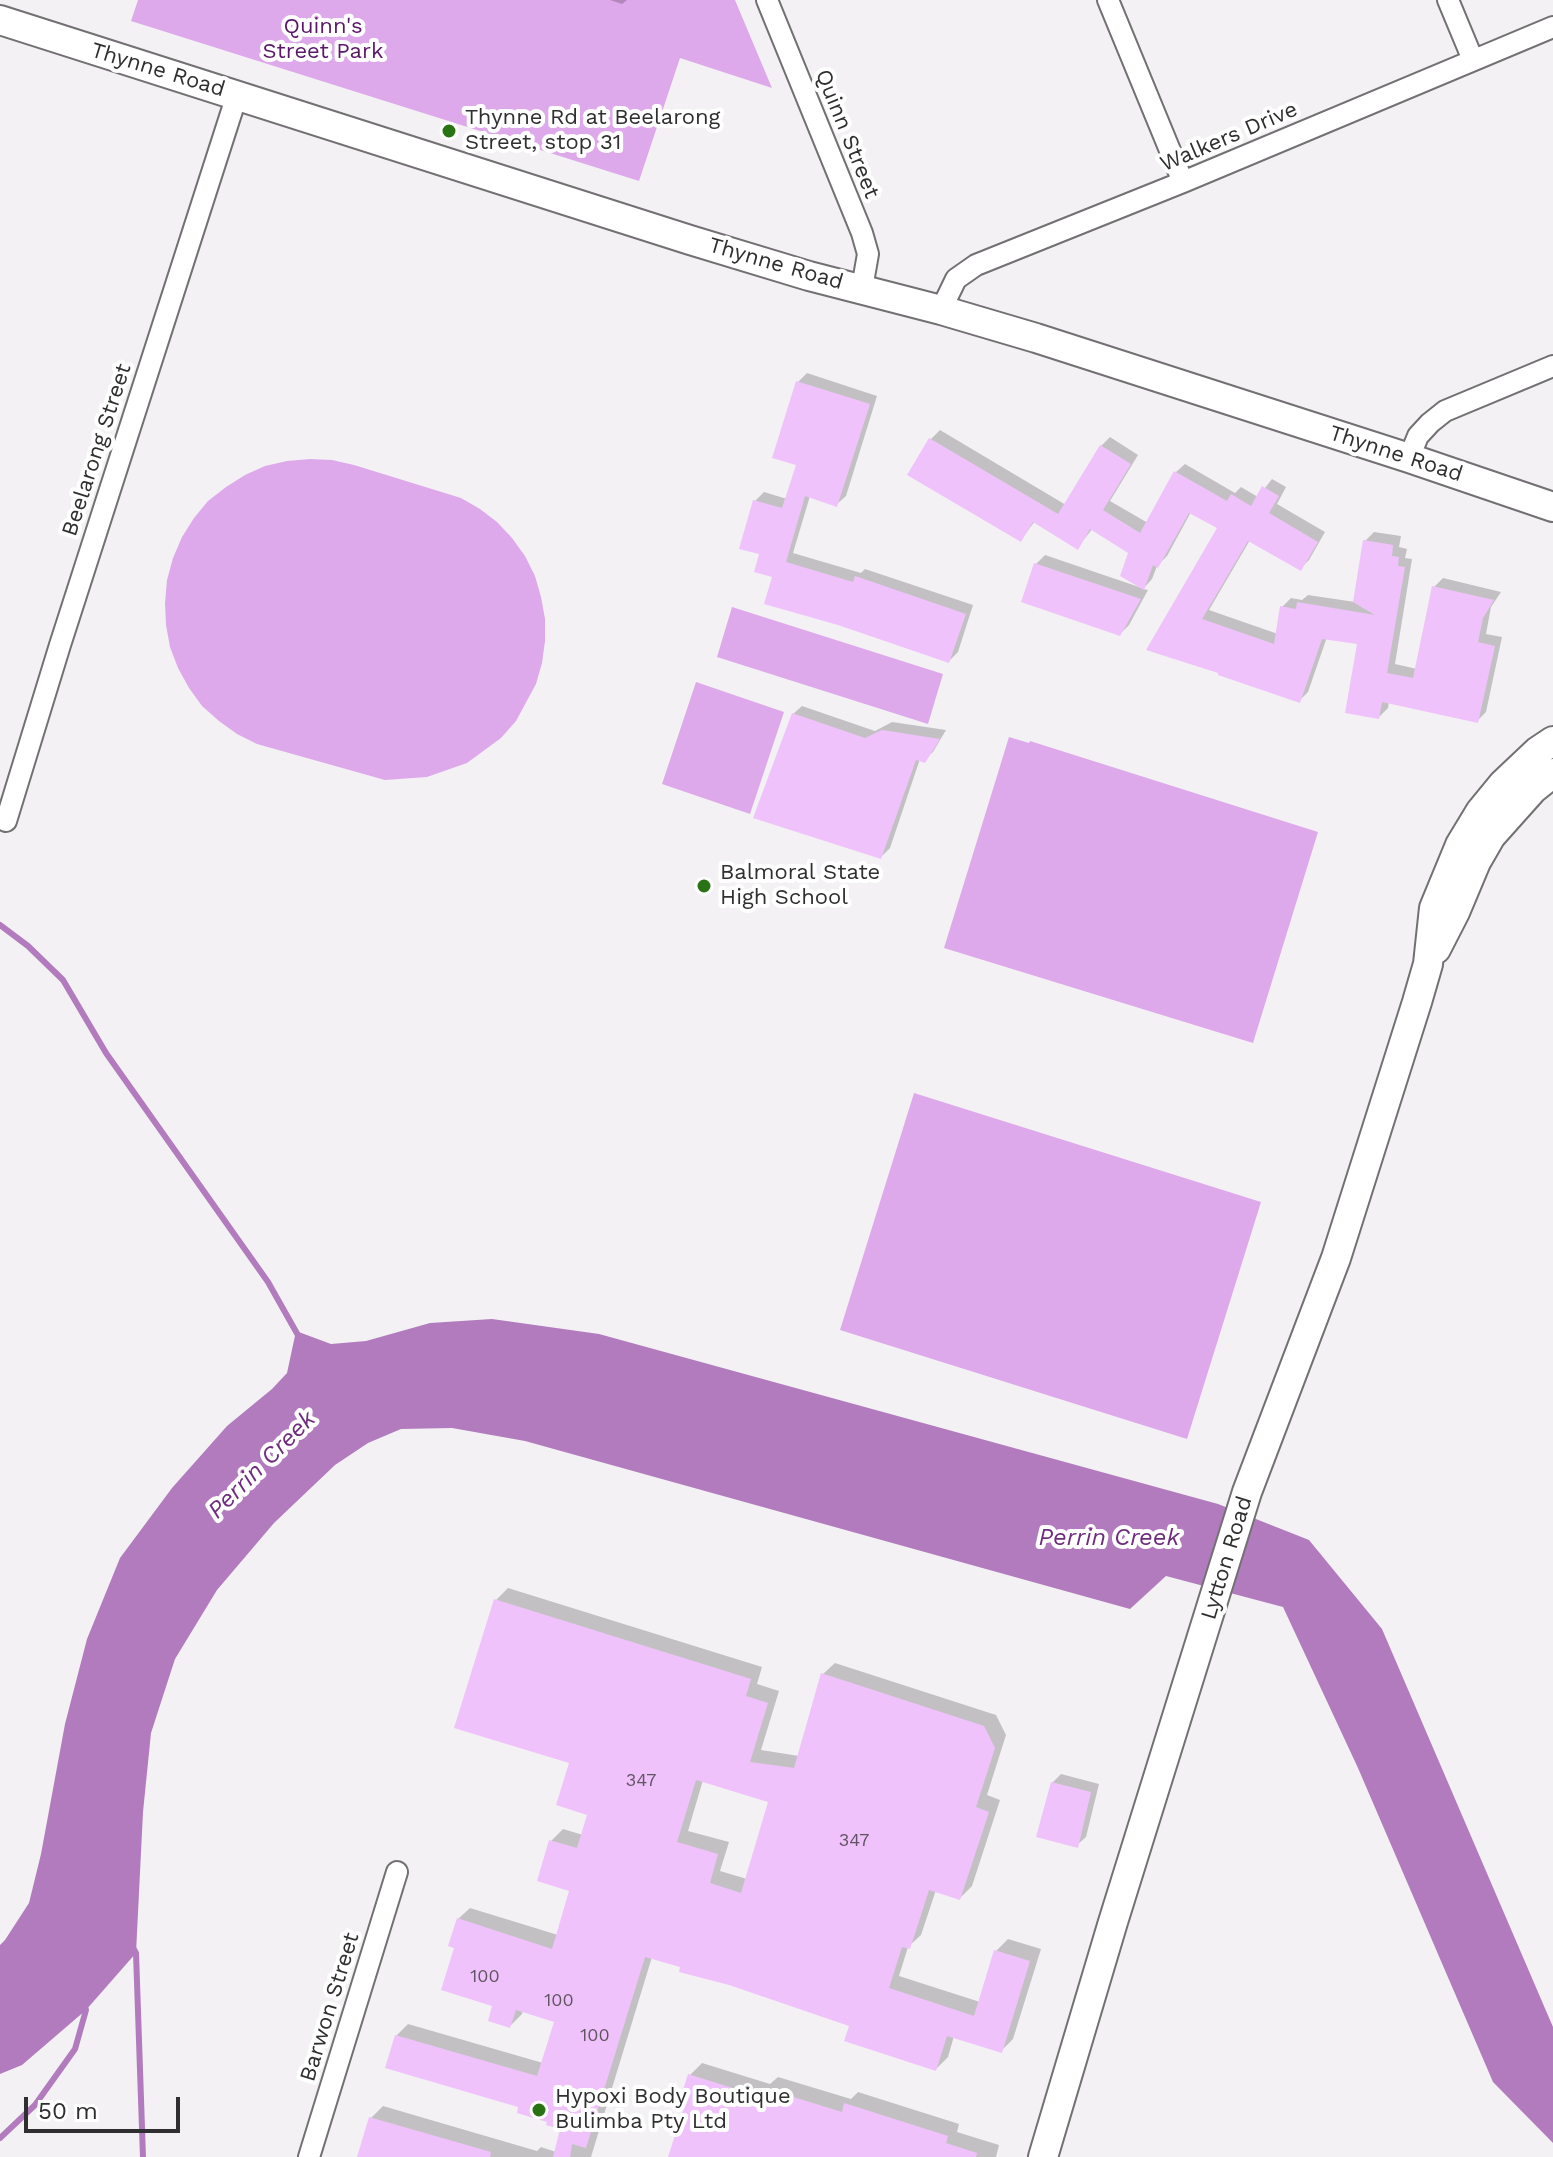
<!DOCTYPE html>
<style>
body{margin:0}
#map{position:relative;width:1553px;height:2157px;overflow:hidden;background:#f3f1f4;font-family:"Work Sans",sans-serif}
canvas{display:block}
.scale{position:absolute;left:24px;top:2097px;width:156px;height:36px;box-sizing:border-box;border:4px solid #302f30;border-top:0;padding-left:10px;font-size:24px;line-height:28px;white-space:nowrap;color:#302f30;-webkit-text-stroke:6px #fff;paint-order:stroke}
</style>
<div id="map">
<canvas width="1553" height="2157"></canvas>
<div class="scale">50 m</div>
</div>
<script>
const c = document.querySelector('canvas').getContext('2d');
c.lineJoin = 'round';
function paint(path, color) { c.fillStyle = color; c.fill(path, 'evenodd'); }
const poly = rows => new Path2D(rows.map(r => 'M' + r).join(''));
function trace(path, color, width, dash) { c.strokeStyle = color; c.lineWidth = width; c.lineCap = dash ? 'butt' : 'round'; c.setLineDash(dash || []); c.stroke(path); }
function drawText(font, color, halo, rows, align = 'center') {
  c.font = font + ' "Work Sans",sans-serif'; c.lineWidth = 8; c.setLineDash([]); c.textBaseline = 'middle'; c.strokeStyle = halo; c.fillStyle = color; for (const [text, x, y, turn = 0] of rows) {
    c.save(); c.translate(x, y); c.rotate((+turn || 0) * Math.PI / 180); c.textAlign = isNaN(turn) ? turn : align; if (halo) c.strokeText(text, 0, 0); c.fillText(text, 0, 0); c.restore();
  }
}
paint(poly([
 [138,0,735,0,772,88,680,58,639,181,131,21],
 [310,459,332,460,354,465,461,498,480,509,497,522,512,538,525,556,535,576,541,597,545,619,545,641,542,663,536,684,516,721,501,738,467,763,427,777,385,780,257,744,237,734,219,721,202,706,189,688,178,668,170,647,166,625,165,603,167,580,173,558,182,537,194,518,208,501,226,487,245,475,265,466,287,461],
 [732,607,943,674,928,724,717,657],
 [696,682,784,712,750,814,662,784],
 [1009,737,1029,743,1030,741,1318,832,1253,1043,944,948],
 [914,1093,1261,1202,1187,1439,840,1330]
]), '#dea9eb');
paint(poly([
 [492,1319,599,1334,1218,1504,1309,1540,1382,1629,1553,2027,1553,2143,1493,2082,1358,1768,1283,1607,1166,1576,1130,1609,525,1441,452,1428,401,1429,368,1443,335,1465,274,1523,217,1590,175,1659,151,1733,143,1812,136,1953,86,2010,22,2065,0,2074,0,1945,5,1940,29,1903,41,1854,65,1724,87,1639,120,1558,172,1488,227,1426,272,1389,287,1373,296,1331,331,1344,366,1341,430,1323]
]), '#b27bbe');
paint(poly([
 [610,0,627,0,622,4],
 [807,373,877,396,846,496,837,504,810,496,793,553,861,573,865,569,973,605,958,652,949,661,775,576,762,553,755,501,764,492,787,499,799,464,798,382],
 [940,430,1066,505,1101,446,1110,437,1138,455,1110,501,1148,523,1176,472,1185,464,1235,493,1241,487,1258,497,1272,479,1286,487,1277,504,1325,532,1309,560,1300,569,1250,540,1209,610,1278,634,1282,607,1291,598,1302,600,1308,595,1355,602,1365,541,1374,532,1401,536,1399,547,1407,549,1405,558,1412,559,1395,664,1417,669,1434,587,1443,578,1501,592,1491,607,1486,634,1502,637,1486,712,1477,721,1389,701,1388,708,1379,717,1359,643,1327,637,1308,692,1299,701,1221,672,1149,649,1220,528,1191,512,1167,556,1157,566,1152,579,1143,589,1148,590,1129,625,1120,634,1023,601,1036,564,1045,555,1142,588,1131,552,1093,528,1078,547,1035,521,1021,540,910,474,931,439],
 [802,706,875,731,892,722,946,730,933,752,924,760,920,759,890,848,881,857,793,714],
 [508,1588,762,1667,757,1684,779,1691,761,1750,799,1756,823,1674,835,1663,996,1715,1006,1735,987,1795,1000,1800,972,1886,960,1898,936,1890,921,1935,908,1947,899,1976,980,2002,996,1951,1008,1939,1041,1949,1013,2039,1001,2051,954,2036,948,2057,936,2069,852,2025,652,1957,591,2157,359,2157,371,2118,383,2106,537,2151,541,2147,556,2152,563,2128,396,2036,408,2024,543,2063,556,2020,523,2010,522,2014,510,2026,457,1947,458,1919,470,1908,558,1935,572,1889,540,1879,551,1841,563,1829,583,1835,589,1813,572,1762,496,1600],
 [703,1780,770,1801,747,1879,720,1871,729,1842,688,1831],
 [1061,1774,1099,1784,1086,1837,1077,1845,1052,1783],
 [702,2063,770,2084,778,2077,851,2099,858,2092,959,2124,957,2132,999,2145,996,2157,675,2157,690,2075]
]), '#0003');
trace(poly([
 [0,925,28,946,63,980,106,1053,268,1282,299,1337],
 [132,1946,136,1953,143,2157],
 [0,2138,35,2105,75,2049,86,2010,84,2004]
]), '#b27bbe', 6);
paint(poly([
 [796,381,870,404,837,507,805,496,786,562,853,582,855,576,966,614,949,663,838,625,764,604,772,577,754,572,759,554,739,549,753,500,782,508,796,465,772,458],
 [929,438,1058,514,1100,445,1131,464,1103,510,1140,533,1174,471,1227,501,1231,494,1251,506,1262,486,1279,496,1269,513,1318,542,1301,571,1248,541,1202,619,1274,644,1280,606,1296,609,1297,602,1375,615,1353,602,1363,540,1393,545,1392,556,1399,557,1398,566,1405,567,1387,673,1413,678,1432,586,1494,600,1483,618,1478,642,1495,646,1478,723,1382,702,1379,719,1345,713,1357,644,1322,639,1300,703,1218,675,1218,673,1146,650,1217,528,1189,513,1158,568,1153,565,1144,590,1120,576,1128,553,1090,529,1078,550,1033,522,1021,542,907,475],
 [1034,563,1141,599,1120,636,1021,602],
 [792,713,865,738,882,730,940,739,925,763,916,760,881,859,753,818],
 [494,1599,751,1679,746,1696,768,1703,750,1762,794,1768,821,1673,984,1726,995,1748,976,1807,989,1812,960,1900,929,1890,910,1949,902,1947,889,1988,974,2016,994,1950,1030,1961,1002,2053,947,2036,936,2071,844,2041,849,2026,729,1985,679,1972,680,1967,645,1957,586,2148,572,2144,570,2157,553,2157,560,2129,546,2125,547,2122,517,2113,518,2107,385,2068,395,2035,537,2076,554,2022,516,2010,510,2028,488,2021,492,2006,441,1990,454,1948,448,1946,457,1918,552,1949,569,1891,537,1881,549,1840,577,1848,587,1815,556,1805,569,1763,454,1728],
 [696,1780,768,1802,741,1893,710,1883,718,1854,677,1842],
 [1051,1782,1091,1792,1078,1848,1036,1837],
 [688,2074,761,2097,764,2088,842,2112,844,2103,948,2136,946,2143,977,2153,976,2157,668,2157,683,2110,677,2109],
 [369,2117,491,2152,490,2157,357,2157]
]), '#f0c2fb');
const street = poly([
 [767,0,862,233,868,254,862,288],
 [1108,0,1183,182],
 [1448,0,1473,60],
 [941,310,956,279,976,265,1183,182,1553,27],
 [1409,458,1418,436,1430,423,1445,411,1553,366],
 [6,821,60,645,237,95],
 [309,2157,397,1872]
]);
const secondary = poly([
 [0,20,690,240,809,276,941,310,1036,338,1409,458,1553,507],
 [1436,949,1455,912,1476,862,1491,836,1533,789,1553,773],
 [1043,2157,1113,1922,1247,1492,1336,1258,1417,1002,1428,964,1434,908,1460,845,1480,812,1503,784,1538,751,1553,741]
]);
trace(street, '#737073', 24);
trace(secondary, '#737073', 32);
trace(street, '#fff', 20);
trace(secondary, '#fff', 28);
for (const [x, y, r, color] of [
 [449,131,8,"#2a7315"],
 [704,886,8,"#2a7315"],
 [539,2110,8,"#2a7315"]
]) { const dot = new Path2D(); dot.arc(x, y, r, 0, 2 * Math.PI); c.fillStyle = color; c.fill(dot); trace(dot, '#fff', 3); }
drawText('18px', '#605463', null, [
 ["347",641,1781],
 ["347",854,1841],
 ["100",485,1977],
 ["100",559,2001],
 ["100",595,2036]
]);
drawText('22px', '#5a1669', '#fff', [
 ["Quinn's",323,27],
 ["Street Park",323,52]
]);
drawText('22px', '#302f30', '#fff', [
 ["Thynne Road",158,70,17],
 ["Quinn Street",847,134,68],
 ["Walkers Drive",1229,137,-23],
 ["Thynne Road",776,264,16],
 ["Beelarong Street",97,450,-72],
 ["Thynne Road",1396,454,18],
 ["Lytton Road",1227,1558,-73],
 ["Barwon Street",330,2007,-73]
]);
drawText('22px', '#302f30', '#fff', [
 ["Thynne Rd at Beelarong",465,118],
 ["Street, stop 31",465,143],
 ["Balmoral State",720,873],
 ["High School",720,898],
 ["Hypoxi Body Boutique",555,2097],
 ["Bulimba Pty Ltd",555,2122]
], 'left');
drawText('italic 24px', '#6f2c7e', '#fff', [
 ["Perrin Creek",262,1465,-45],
 ["Perrin Creek",1109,1538]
]);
</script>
